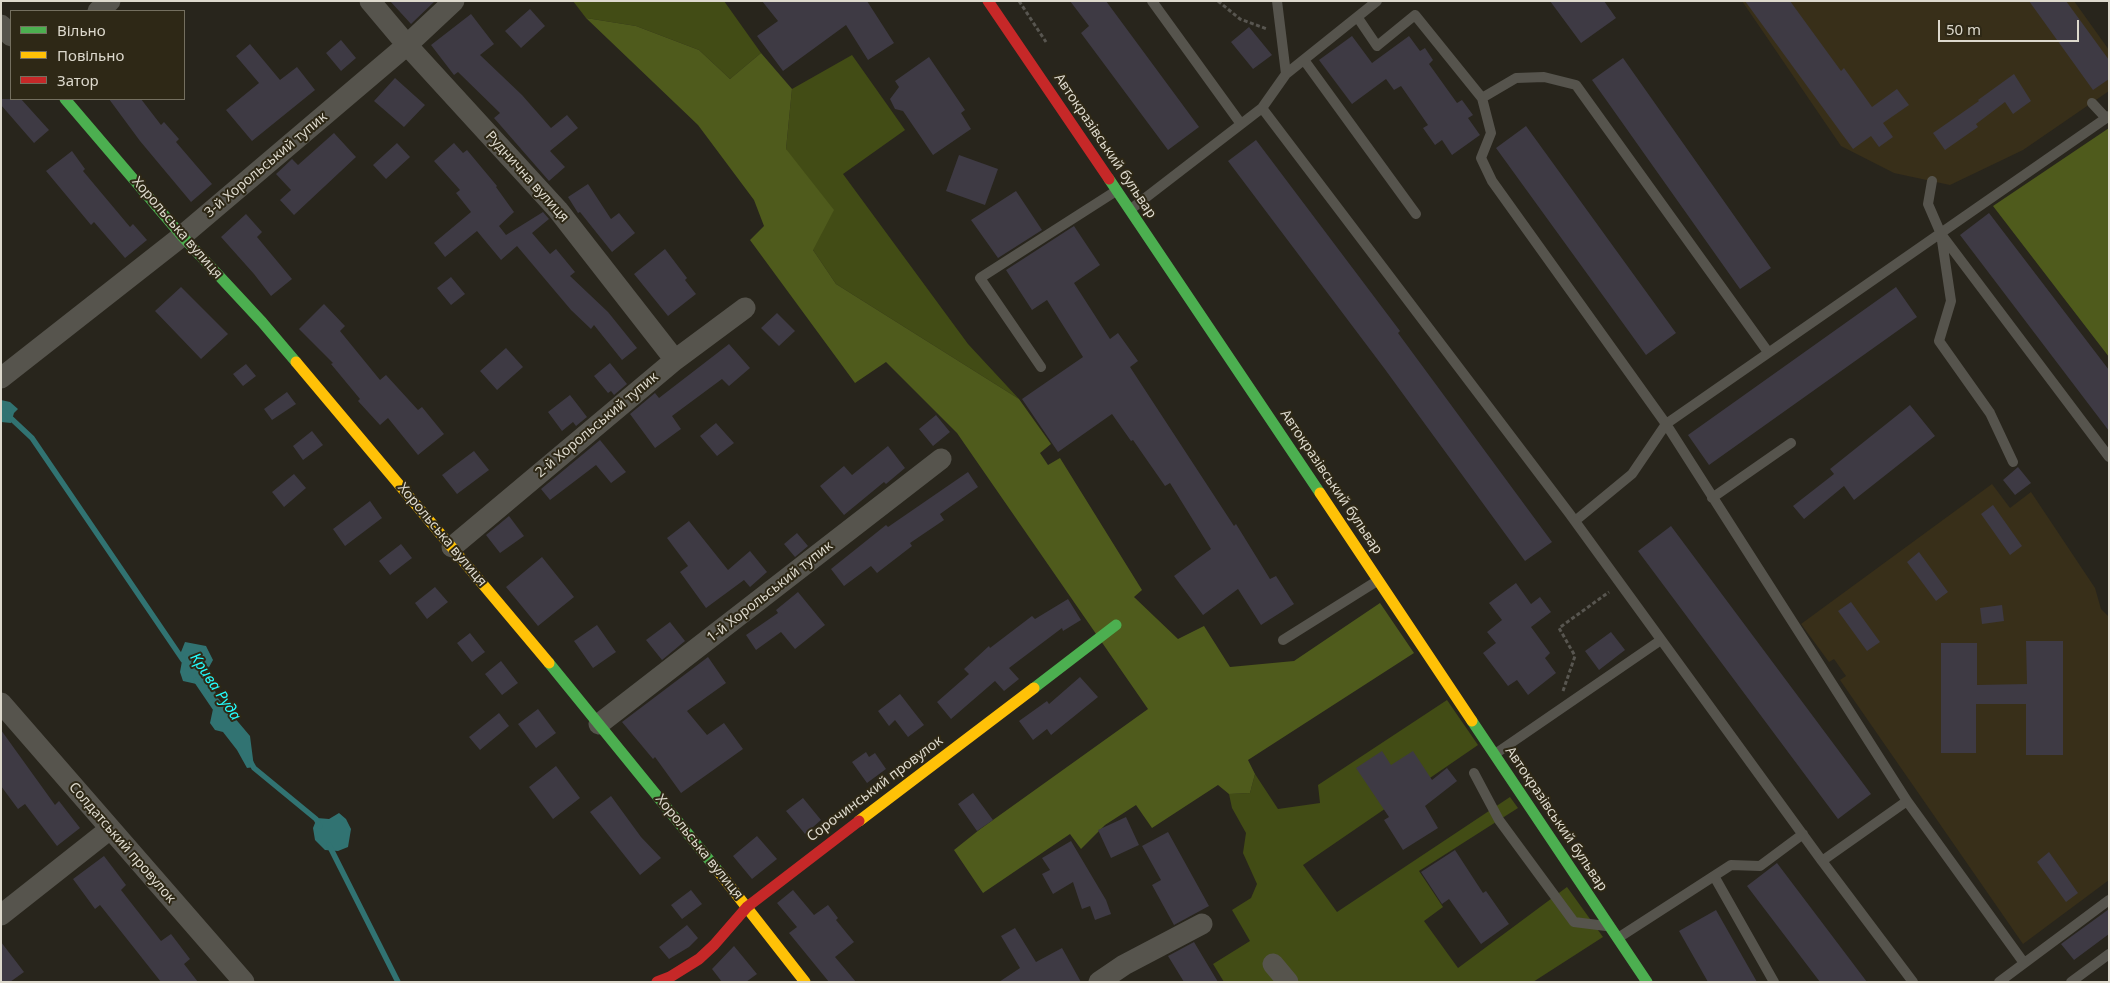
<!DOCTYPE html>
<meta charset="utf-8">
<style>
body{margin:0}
#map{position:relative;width:2110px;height:983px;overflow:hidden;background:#28251c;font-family:"Noto Sans",sans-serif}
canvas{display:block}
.frame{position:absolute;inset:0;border:2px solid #ddd9cd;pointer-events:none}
.legend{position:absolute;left:10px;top:10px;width:175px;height:90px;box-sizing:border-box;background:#2e2816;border:1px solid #746f5f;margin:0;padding:6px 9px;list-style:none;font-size:15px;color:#ddd9cd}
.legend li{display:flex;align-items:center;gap:10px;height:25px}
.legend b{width:25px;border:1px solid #746f5f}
.scale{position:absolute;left:1938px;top:20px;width:141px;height:22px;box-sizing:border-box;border:2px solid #ddd9cd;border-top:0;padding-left:6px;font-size:15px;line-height:18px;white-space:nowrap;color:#ddd9cd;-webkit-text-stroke:4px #2e2816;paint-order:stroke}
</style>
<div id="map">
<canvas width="2110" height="983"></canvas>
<div class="frame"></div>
<ul class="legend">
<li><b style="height:6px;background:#4caf50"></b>Вільно</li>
<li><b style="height:6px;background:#ffc107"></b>Повільно</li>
<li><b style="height:6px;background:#c62828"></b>Затор</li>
</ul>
<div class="scale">50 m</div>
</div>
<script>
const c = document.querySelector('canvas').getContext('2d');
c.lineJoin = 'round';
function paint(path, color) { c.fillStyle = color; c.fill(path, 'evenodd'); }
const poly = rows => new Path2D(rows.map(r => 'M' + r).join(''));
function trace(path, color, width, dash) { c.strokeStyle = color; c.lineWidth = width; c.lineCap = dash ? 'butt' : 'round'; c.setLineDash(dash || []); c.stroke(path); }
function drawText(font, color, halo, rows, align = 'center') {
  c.font = font + ' "Noto Sans",sans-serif'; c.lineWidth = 4; c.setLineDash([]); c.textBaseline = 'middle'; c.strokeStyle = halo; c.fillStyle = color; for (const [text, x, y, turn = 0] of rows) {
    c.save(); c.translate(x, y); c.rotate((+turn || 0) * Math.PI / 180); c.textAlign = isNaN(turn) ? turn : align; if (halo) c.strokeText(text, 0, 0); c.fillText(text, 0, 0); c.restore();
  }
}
paint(poly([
 [1742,1,2074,1,2109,50,2109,91,2023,150,1950,185,1894,173,1841,146],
 [1992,484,2010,508,2031,492,2095,588,2101,609,2109,617,2109,880,2023,944,1840,680,1846,676,1834,659,1829,662,1801,624]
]), '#382f19');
paint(poly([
 [573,1,724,1,761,53,730,79,699,50,636,26,586,18],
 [852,55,905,130,843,174,968,344,1019,399,836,284,813,250,786,149,792,89],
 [1447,700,1478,745,1303,865,1337,912,1510,797,1518,808,1419,871,1443,907,1424,921,1458,968,1567,887,1603,937,1533,982,1224,982,1213,964,1250,941,1232,910,1251,898,1257,884,1243,853,1246,833,1232,808,1229,794,1250,793,1255,774,1278,809,1320,803,1318,785]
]), '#424c15');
paint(poly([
 [586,18,636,26,699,50,730,79,761,53,792,89,786,149,834,210,813,250,836,284,1019,399,1051,444,1040,453,1048,465,1060,458,1142,590,1134,597,1178,639,1204,626,1230,667,1294,661,1380,603,1414,653,1248,760,1255,774,1250,793,1229,794,1218,785,1152,828,1136,805,1105,825,1081,849,1070,834,983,893,954,850,979,830,1148,709,957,433,886,362,855,383,750,240,764,226,754,200,698,125],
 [2109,128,2109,357,1993,206]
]), '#4f5b1c');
paint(poly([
 [1,400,10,402,18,409,14,413,11,423,1,422],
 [185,642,206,646,213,660,208,669,217,697,250,736,254,767,247,768,237,750,223,732,215,730,210,723,213,709,208,694,201,685,183,681,180,672,182,661,179,657],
 [339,813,346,819,351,829,348,847,338,851,325,850,315,840,313,828,317,818,329,819]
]), '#317372');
trace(poly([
 [1,409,32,438,183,660],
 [196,680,215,708],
 [250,761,254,768,316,819,320,826],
 [329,845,398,982]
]), '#317372', 5.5);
paint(poly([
 [390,1,435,1,411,24],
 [762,1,867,1,894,43,868,60,846,25,783,71,757,36,778,21],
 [1070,1,1106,1,1199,127,1168,150,1081,33,1089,26],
 [1550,1,1604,1,1616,18,1581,43],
 [1745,1,1790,1,1841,71,1844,68,1872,107,1897,89,1909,105,1883,123,1893,137,1879,147,1871,136,1853,149],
 [2029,1,2066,1,2109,60,2109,79,2093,90],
 [530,9,545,26,521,48,505,31],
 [471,14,494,44,480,55,522,95,551,128,567,115,578,128,550,151,565,167,549,181,494,118,500,113,458,72,454,75,431,45],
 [1249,27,1272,55,1253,69,1231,42],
 [1352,36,1372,63,1409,36,1420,51,1425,48,1433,60,1429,64,1457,103,1462,100,1473,115,1468,118,1480,135,1452,155,1442,140,1435,145,1423,128,1428,125,1401,86,1394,90,1386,79,1352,104,1319,60],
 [341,40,356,58,341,71,326,53],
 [250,44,280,80,297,67,315,90,252,141,226,110,259,83,236,56],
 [929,57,965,110,961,113,971,129,933,155,903,111,895,109,890,99,899,87,895,81],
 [1623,58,1771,268,1740,289,1592,80],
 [2014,74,2031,101,2013,114,2005,102,1976,124,1978,127,1945,150,1933,133,1979,101,1978,100],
 [395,78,425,105,404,127,374,101],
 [1,99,21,99,49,130,34,143,1,105],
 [109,99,141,99,161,125,164,122,179,139,176,142,212,184,191,202,140,141],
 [1526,126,1676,333,1646,355,1496,148],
 [334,133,356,157,294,215,280,200,291,190,276,174,292,159,298,165],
 [1256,140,1400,331,1398,333,1552,542,1525,561,1384,368,1228,161],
 [397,143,410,157,386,179,373,165],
 [454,143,463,153,467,150,497,186,496,187,514,212,499,226,506,235,543,212,549,219,532,233,550,254,556,249,575,272,570,276,608,312,637,348,622,360,594,325,591,329,571,310,517,246,501,260,477,231,445,257,434,243,471,212,456,193,460,190,434,161],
 [72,151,85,169,83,171,130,227,133,224,147,240,125,258,94,222,91,225,46,171],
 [959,155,998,169,985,205,946,191],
 [588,184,611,219,619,213,635,233,612,252,580,212,578,213,568,197],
 [1016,191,1042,230,998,258,971,220],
 [1989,213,2109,370,2109,431,1960,235],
 [246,214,262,232,257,237,292,279,271,296,254,274,221,237],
 [1074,226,1100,265,1074,283,1110,339,1118,333,1138,361,1130,367,1234,526,1236,524,1270,579,1276,576,1294,604,1261,625,1238,589,1203,615,1174,576,1211,549,1170,483,1165,486,1133,440,1131,441,1112,414,1058,452,1022,399,1083,357,1047,300,1032,310,1006,270],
 [665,249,687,278,685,280,696,294,668,316,634,274],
 [451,277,465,294,451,305,437,288],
 [181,287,228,334,201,359,155,311],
 [1896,287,1917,317,1709,465,1688,435],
 [324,304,345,326,340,331,380,380,386,375,418,410,422,407,444,434,418,455,388,418,380,425,358,401,360,399,331,364,333,363,299,329],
 [777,313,795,331,779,346,761,328],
 [729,344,750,368,729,386,722,379,672,416,681,429,655,448,630,414,655,393,659,398],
 [506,348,523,367,497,390,480,371],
 [610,363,627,384,614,395,611,391,608,393,594,376],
 [246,364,256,376,243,386,233,374],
 [287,392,296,404,272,420,264,409],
 [570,395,587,417,576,426,573,422,562,431,548,412],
 [1910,405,1935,436,1854,500,1844,486,1804,519,1793,506,1834,474,1830,469],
 [936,415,950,432,933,446,919,429],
 [716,423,734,443,717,456,700,436],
 [312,431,323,445,303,460,293,446],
 [600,440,626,472,611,483,596,465,550,500,541,489],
 [888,446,905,468,886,484,884,482,844,515,820,486,844,466,852,475],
 [474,451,489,470,457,494,442,475],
 [2018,467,2031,483,2015,495,2003,480],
 [968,472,978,487,940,514,944,520,910,543,912,546,877,573,871,566,844,586,831,569,886,525,888,527],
 [294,474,306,488,284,507,272,492],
 [370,501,382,518,345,546,333,529],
 [1993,505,2022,546,2010,555,1981,514],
 [509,516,524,536,500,553,486,535],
 [689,521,728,570,750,551,767,572,750,587,744,580,706,608,680,572,688,566,667,538],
 [1671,526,1871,794,1838,819,1638,551],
 [797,533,808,546,795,557,784,544],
 [401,544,412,558,390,575,379,561],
 [1919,552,1948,592,1936,601,1907,562],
 [542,557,574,597,538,626,506,587],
 [1516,583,1531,604,1540,597,1551,612,1531,627,1550,653,1545,658,1556,673,1528,695,1517,680,1508,686,1483,653,1496,643,1487,632,1502,620,1489,603],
 [435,587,448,602,427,619,415,603],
 [798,592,825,625,795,649,781,632,756,650,746,635,778,613,776,610],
 [1068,599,1081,620,1063,631,1062,628,1009,668,1019,679,1004,691,995,681,951,719,937,702,969,674,964,669,989,646,990,648,1032,616,1035,619],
 [1851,602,1880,642,1867,651,1838,611],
 [2002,605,2004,621,1982,624,1980,608],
 [670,622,685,641,662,660,646,640],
 [597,625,616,652,593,668,574,641],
 [1611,632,1625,650,1599,670,1585,651],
 [470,633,485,652,472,662,457,643],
 [2026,641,2063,641,2063,755,2026,755,2026,704,1976,704,1976,753,1941,753,1941,643,1977,643,1977,685,2027,684],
 [708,657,726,683,687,711,707,735,724,723,743,749,681,793,655,757,653,759,622,722],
 [501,661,518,683,502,695,485,674],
 [1080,677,1098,697,1051,735,1047,729,1033,740,1019,721,1047,701,1049,704],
 [900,694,924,725,908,737,895,720,889,726,878,711],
 [538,709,556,733,536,748,518,724],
 [499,713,509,726,480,750,469,737],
 [1,730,55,805,59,801,80,828,57,846,25,804,18,809,1,786],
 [1382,751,1391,765,1413,751,1432,780,1447,768,1457,781,1425,806,1438,828,1403,850,1384,820,1389,817,1356,768],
 [866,752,869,757,875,753,886,769,867,783,852,762],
 [556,766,580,798,553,819,529,787],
 [973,793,993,820,977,831,958,804],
 [611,796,641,837,661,858,640,875,590,812],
 [803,798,821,820,805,834,786,811],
 [1126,817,1139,845,1111,858,1098,830],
 [1168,832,1209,906,1174,925,1152,885,1161,880,1142,846],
 [757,836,777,859,752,879,733,856],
 [1071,841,1106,900,1111,914,1095,920,1090,906,1082,909,1073,882,1053,894,1042,874,1050,870,1042,858],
 [1455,850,1483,893,1486,891,1509,924,1481,944,1449,899,1442,904,1421,872],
 [2049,852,2078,893,2066,902,2037,862],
 [104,856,126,885,121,890,161,941,171,934,190,959,184,964,198,982,161,982,100,905,95,909,73,879],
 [1777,863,1867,982,1820,982,1747,886],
 [691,890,702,904,682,919,671,905],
 [793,890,814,915,828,905,838,918,836,920,854,942,835,957,856,982,829,982,789,933,797,927,777,903],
 [2109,909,2109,934,2074,960,2061,944],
 [1716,910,1757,982,1708,982,1679,931],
 [687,925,698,938,689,947,669,959,659,947],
 [1015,928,1036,962,1062,948,1081,982,999,982,1020,968,1001,936],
 [1,942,24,972,10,982,1,982],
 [1194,942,1218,982,1184,982,1168,956],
 [734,946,757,974,746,982,722,982,712,969]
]), '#3e3a44');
trace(poly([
 [1019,1,1046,42],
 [1218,1,1240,19,1267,29],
 [1563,691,1575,656,1559,628,1609,592]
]), '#585650', 3, [4, 2.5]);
trace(poly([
 [1152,1,1241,124],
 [1277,1,1286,74],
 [1358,18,1377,46,1415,15,1482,98,1491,133,1481,158,1492,181,1666,424,1907,801,2024,963],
 [1304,60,1416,214],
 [1482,98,1516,78,1544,77,1576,85,1768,352],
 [2092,103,2106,118],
 [1262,108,1286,74,1377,1],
 [1932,181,1928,204,1941,234,1951,301,1939,341,1990,413,2013,462],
 [1131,209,1262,108,1569,513,1822,861],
 [1941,234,2109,457],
 [1041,367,980,278,1116,191],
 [1712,498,1791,443],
 [1575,521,1632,474,1666,424,2109,116],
 [1283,640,1377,581],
 [1495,754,1661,640],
 [1474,773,1499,820,1574,922,1606,926],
 [1907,801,1822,861,1913,982],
 [1714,876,1774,982],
 [1618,938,1731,865,1760,866,1803,834],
 [1999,982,2109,900],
 [2071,982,2109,954]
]), '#56544d', 10);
trace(poly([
 [370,1,407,45,558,210,675,360],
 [98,11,110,1],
 [1,25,11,36],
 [1,378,182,236,407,45,454,1],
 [452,547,675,360,745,308],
 [1,703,244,982],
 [599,724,941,459],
 [1,915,110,829],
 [1273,964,1288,982],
 [1099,982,1124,965,1202,924]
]), '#56544d', 21);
trace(poly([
 [65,99,182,236,262,322,296,362],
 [1109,179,1320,493],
 [549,663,719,872],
 [1034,688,1116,625],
 [1472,721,1647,982]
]), '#4caf50', 11);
trace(poly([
 [296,362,549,663],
 [1320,493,1472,721],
 [859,821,1034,688],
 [719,872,805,982]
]), '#ffc107', 11);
trace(poly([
 [988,1,1109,179],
 [657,982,670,977,699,959,714,945,747,907,859,821]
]), '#c62828', 11);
drawText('14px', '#ddd9cd', '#2e2816', [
 ["Автокразівський бульвар",1105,146,56],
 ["3-й Хорольський тупик",266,165,-40],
 ["Руднична вулиця",527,177,48],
 ["Хорольська вулиця",177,228,49],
 ["2-й Хорольський тупик",597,425,-40],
 ["Автокразівський бульвар",1331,482,56],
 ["Хорольська вулиця",442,535,50],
 ["1-й Хорольський тупик",770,592,-38],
 ["Сорочинський провулок",875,789,-37],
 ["Автокразівський бульвар",1556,819,56],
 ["Солдатський провулок",122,843,49],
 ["Хорольська вулиця",699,847,51]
]);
drawText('italic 15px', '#24fdfd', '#2e2816', [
 ["Крива Руда",215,687,56]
]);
</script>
